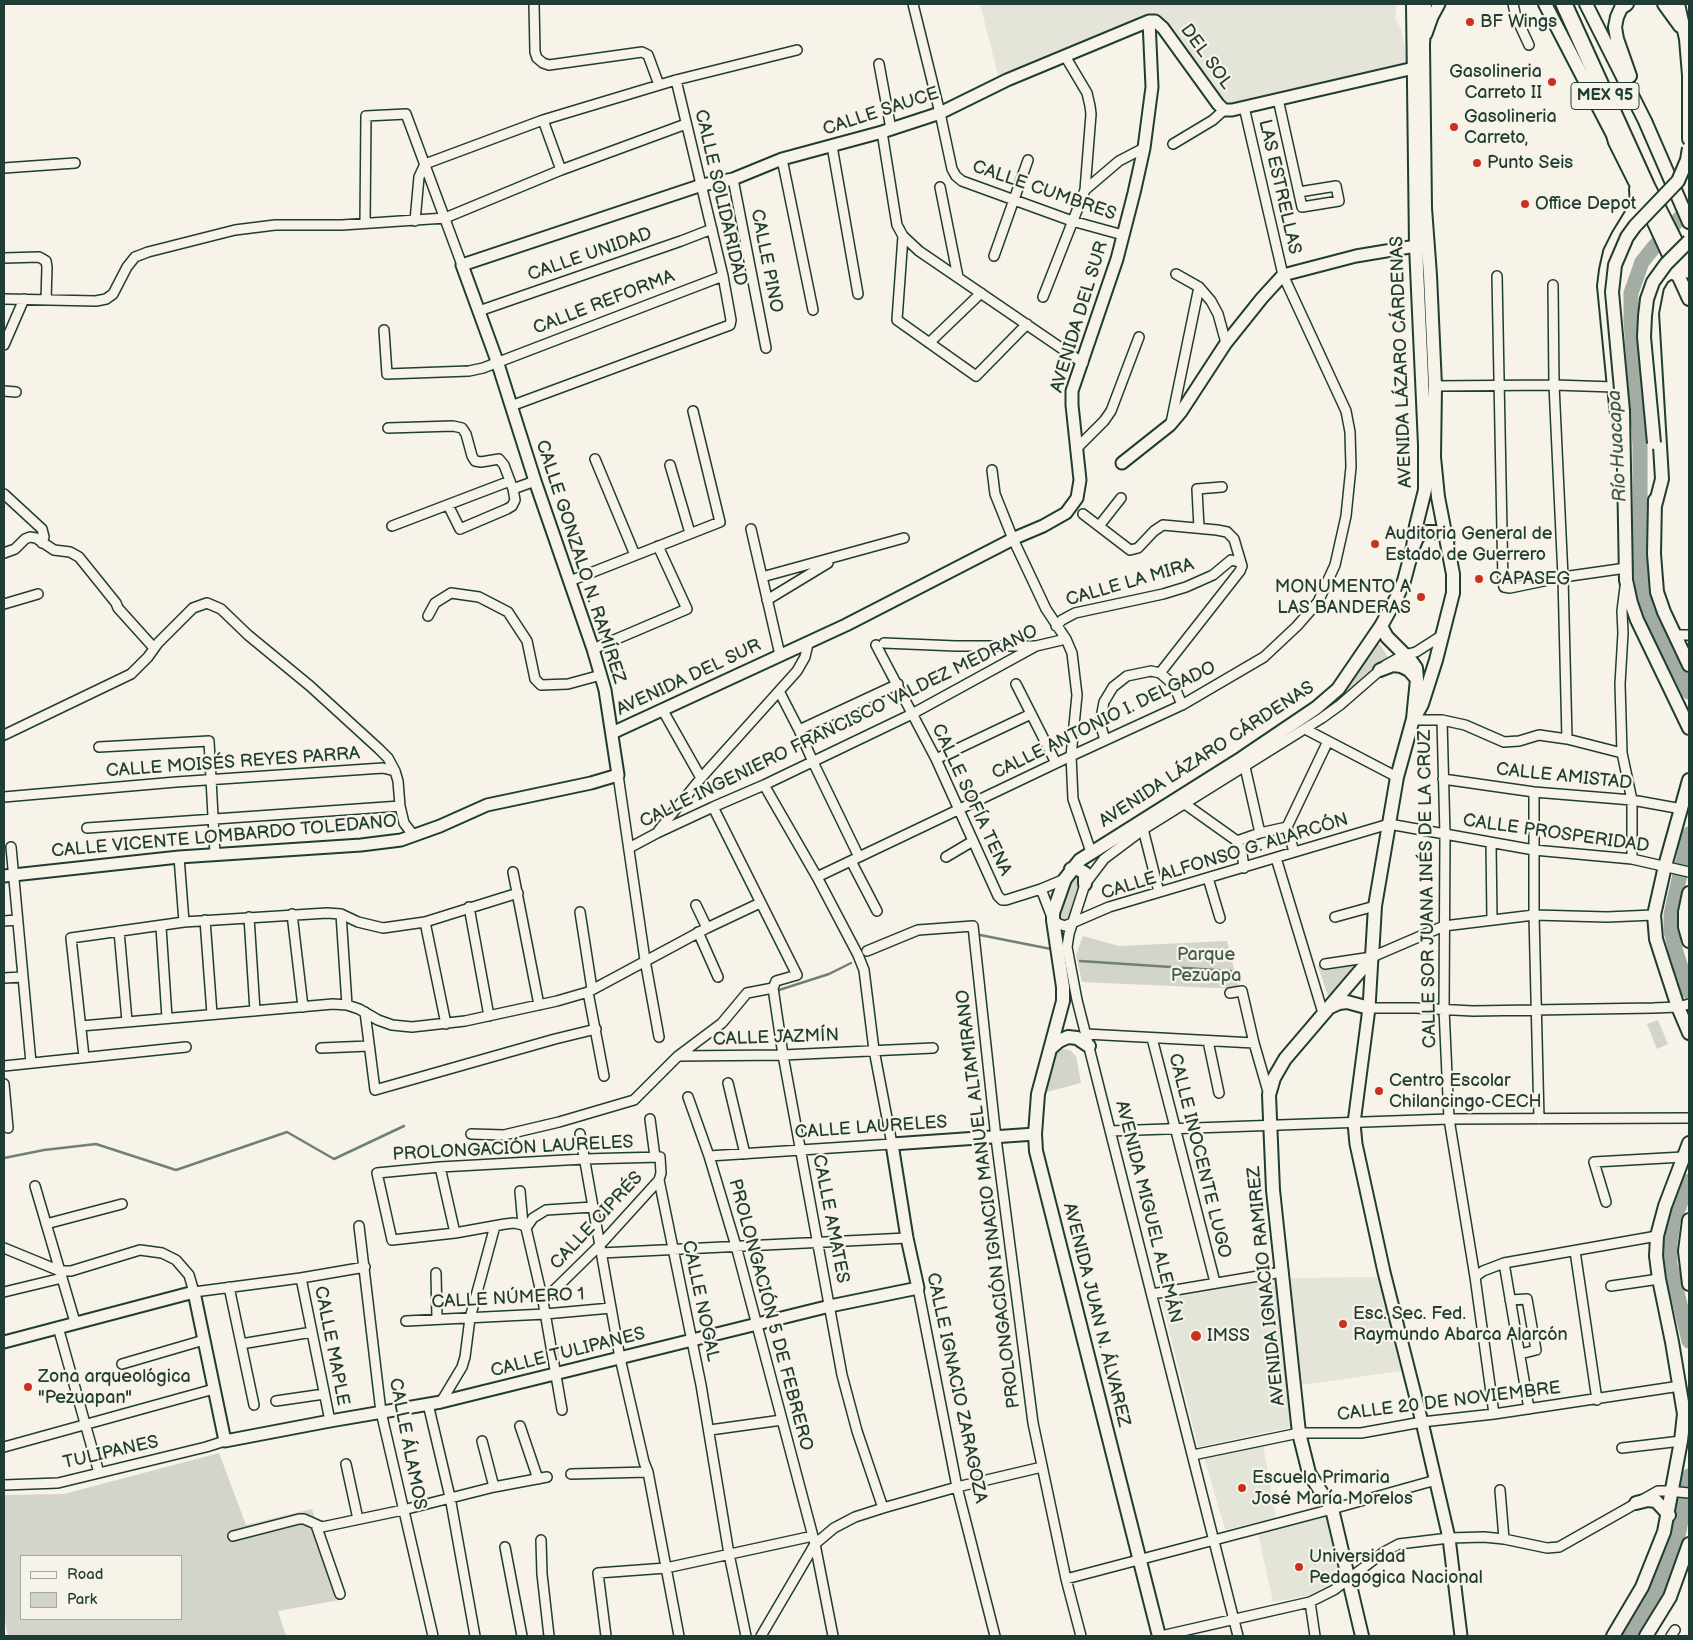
<!DOCTYPE html>
<meta charset="utf-8">
<style>
body{margin:0}
#map{position:relative;width:1693px;height:1640px;overflow:hidden;background:#f7f3e8;font-family:"Balsamiq Sans",sans-serif}
canvas{display:block}
.frame{position:absolute;inset:0;border:5px solid #1f3d34;pointer-events:none}
.legend{position:absolute;left:20px;top:1555px;width:162px;height:65px;box-sizing:border-box;background:#f7f3e8;border:1px solid #a1aaa0;margin:0;padding:6px 9px;list-style:none;font-size:15px;color:#1f3d34}
.legend li{display:flex;align-items:center;gap:10px;height:25px}
.legend b{width:25px;border:1px solid #a1aaa0}
</style>
<div id="map">
<canvas width="1693" height="1640"></canvas>
<div class="frame"></div>
<ul class="legend">
<li><b style="height:6px;background:#f7f3e8"></b>Road</li>
<li><b style="height:14px;background:#d3d5ca"></b>Park</li>
</ul>
</div>
<script>
const c = document.querySelector('canvas').getContext('2d');
c.lineJoin = 'round';
function paint(path, color) { c.fillStyle = color; c.fill(path, 'evenodd'); }
const poly = rows => new Path2D(rows.map(r => 'M' + r).join(''));
function trace(path, color, width, dash) { c.strokeStyle = color; c.lineWidth = width; c.lineCap = dash ? 'butt' : 'round'; c.setLineDash(dash || []); c.stroke(path); }
function drawText(font, color, halo, rows, align = 'center') {
  c.font = font + ' "Balsamiq Sans",sans-serif'; c.lineWidth = 4.5; c.setLineDash([]); c.textBaseline = 'middle'; c.strokeStyle = halo; c.fillStyle = color; for (const [text, x, y, turn = 0] of rows) {
    c.save(); c.translate(x, y); c.rotate((+turn || 0) * Math.PI / 180); c.textAlign = isNaN(turn) ? turn : align; if (halo) c.strokeText(text, 0, 0); c.fillText(text, 0, 0); c.restore();
  }
}
paint(poly([
 [980,4,1397,4,1395,18,1401,29,1408,64,1226,106,1162,18,1153,14,1144,15,999,79],
 [1278,1277,1291,1427,1198,1447,1161,1297,1213,1286],
 [1380,1277,1401,1371,1302,1385,1290,1278],
 [1263,1445,1276,1518,1225,1530,1204,1457],
 [1329,1516,1342,1578,1310,1595,1273,1602,1258,1533]
]), '#e5e4d9');
paint(poly([
 [1376,642,1381,646,1389,659,1345,699,1298,729,1335,702],
 [1079,873,1080,885,1070,918,1067,921,1062,921,1058,918,1058,913,1070,881,1075,874],
 [1083,936,1119,946,1227,941,1239,989,1082,982,1076,955],
 [1361,953,1362,960,1328,996,1318,966],
 [1658,1020,1668,1044,1657,1049,1647,1024],
 [1063,1049,1070,1050,1076,1056,1081,1083,1043,1093,1055,1052],
 [219,1453,246,1525,312,1509,340,1600,278,1611,286,1636,8,1636,4,1617,4,1495,64,1494],
 [21,1556,181,1556,181,1619,21,1619]
]), '#d3d5ca');
trace(poly([
 [980,935,1051,949],
 [1080,961,1231,971],
 [779,990,829,974,851,963],
 [4,1158,44,1150,96,1144,176,1170,287,1132,334,1159,404,1126]
]), '#6f8077', 2.5);
trace(poly([
 [1689,208,1654,247,1642,262,1631,293,1631,322,1640,445,1640,562,1643,593,1658,631,1689,692],
 [1689,834,1671,915,1671,931,1676,952,1689,992],
 [1689,1181,1673,1222,1670,1243,1670,1264,1689,1341],
 [1629,1636,1642,1616,1658,1587,1679,1531,1689,1476]
]), '#a4ada3', 15);
const minor = poly([
 [534,4,535,52,537,58,543,63,549,65,642,52,648,55,659,85],
 [913,4,940,113,952,169,956,176,962,181,1072,221,1123,235],
 [1513,4,1516,17,1529,45],
 [879,64,891,129],
 [1278,99,1302,207,1339,201,1336,186,1299,192],
 [543,120,561,170],
 [882,132,895,213,897,225,903,236,919,251,1083,363],
 [1173,144,1213,120,1224,110],
 [832,146,858,294],
 [782,159,813,310],
 [4,168,75,163],
 [733,179,766,348],
 [940,187,958,277],
 [1085,190,1119,161,1144,148],
 [415,221,419,177,425,164,543,120,676,80,797,50],
 [365,223,366,116,406,114,462,265],
 [903,236,897,320,976,376,1027,324],
 [994,256,1028,160],
 [4,258,39,257,46,261,47,267,46,300],
 [1176,274,1199,287,1211,301,1218,314,1226,343],
 [1497,276,1503,583,1504,587,1510,588,1563,577,1626,568],
 [1553,285,1554,385,1563,577,1567,739],
 [1043,297,1085,190,1091,114,1090,106,1087,93,1065,56],
 [4,299,96,301,106,299,113,294,127,267,135,257,148,252,235,230,275,225,342,225,445,218,561,170,686,124],
 [479,311,681,241,712,229],
 [384,330,387,374,469,371,483,368,723,276],
 [929,343,981,293],
 [4,345,24,299],
 [1435,386,1554,385,1614,387],
 [4,391,16,392],
 [511,406,730,325,731,320,723,276,676,80],
 [1171,423,1199,287],
 [388,428,453,426,462,428,466,434,472,456,475,461,481,462,499,459,504,465,513,489,515,500,512,506,507,509,460,529,448,505],
 [1076,449,1104,421,1111,411,1139,337],
 [595,459,635,555],
 [670,465,690,533],
 [992,470,995,494,1013,539,1046,609,1066,639,1072,653,1077,695,1071,756,1073,799,1091,852],
 [513,489,535,481],
 [4,494,42,529,44,537,42,543],
 [1083,514,1130,550,1138,548,1154,531,1163,525,1217,530,1227,532,1234,539,1242,566,1240,571,1160,673],
 [392,526,510,481],
 [1099,526,1121,498],
 [1199,528,1197,489,1222,487],
 [751,529,780,655],
 [4,553,15,549,25,539,30,537,36,538,54,550,70,552,79,557,116,603,118,608,154,648],
 [762,577,904,538],
 [570,581,720,522,693,411],
 [1625,587,1622,611,1623,633,1620,684,1622,753,1632,800,1632,859],
 [767,600,828,563],
 [4,604,38,594],
 [428,616,435,603,451,593,479,597,508,612,527,641,535,679,541,685,568,684,601,675],
 [1056,626,1062,620,1075,613,1163,594,1186,587,1213,575,1231,560,1239,562],
 [1675,635,1689,635],
 [884,643,956,646,1034,646],
 [876,645,936,759,998,896,1002,900,1006,900,1041,889,1065,879],
 [593,649,687,609,658,546],
 [1016,684,1056,763],
 [779,691,799,730,813,762,859,857],
 [662,709,701,778],
 [1413,720,1442,720,1465,725,1504,742,1519,741,1539,735,1567,739,1622,753],
 [1442,720,1445,835,1444,1009,1449,1119,1475,1277,1494,1414],
 [1305,729,1397,777],
 [799,730,898,684],
 [4,735,131,674,148,657,158,643,193,608,207,603,221,609,248,635,310,686,379,749,388,758,395,771],
 [1105,740,1100,723,1104,702,1113,687,1127,676,1151,671,1160,673,1174,685,1182,705],
 [99,747,209,741,215,854],
 [936,759,1031,714],
 [1245,767,1260,833],
 [618,775,645,960,659,1037],
 [1443,779,1534,792,1632,800,1682,809],
 [1534,792,1534,915,1539,1119],
 [4,797,176,782,383,768,395,771,398,781,400,806,404,823,414,836],
 [1185,804,1237,841,1242,853,1244,868],
 [713,807,797,975,776,981,773,988,783,1055,842,1375,857,1431,883,1508],
 [1142,825,1159,892],
 [87,828,400,806],
 [659,830,701,778,797,671,805,657,808,644],
 [1237,841,1260,833,1287,827],
 [1491,843,1492,919],
 [11,847,31,1063],
 [629,848,657,833,713,807,764,785,912,714,1036,646,1066,639],
 [1294,852,1287,827,1328,741],
 [179,857,184,922],
 [946,857,973,841],
 [1276,858,1323,1013],
 [851,861,877,911],
 [513,872,539,1005],
 [817,877,1071,756,1182,705,1264,657,1297,626,1318,602,1335,565,1346,516,1351,467,1350,432,1346,411,1283,275,1244,107],
 [1208,878,1220,918],
 [1041,889,1053,920,1059,924,1065,926,1109,907,1389,824,1534,850,1632,859,1689,872],
 [696,905,707,928],
 [469,907,489,1016],
 [580,912,592,989],
 [292,914,303,1007],
 [341,914,347,1005],
 [249,917,255,1011],
 [1335,917,1375,906],
 [205,920,212,1014],
 [4,921,17,920],
 [425,922,446,1024],
 [161,927,167,1018],
 [119,931,127,1021],
 [698,932,718,977],
 [867,951,918,930,973,926,996,1138,1033,1423,1066,1579,1081,1636],
 [1325,964,1372,957,1444,926,1534,915,1607,917,1654,915],
 [4,978,22,977],
 [588,992,604,1076],
 [1230,993,1242,991,1254,1043,1269,1095],
 [1369,1008,1415,1008,1473,1011,1653,1008,1678,1007,1689,1004],
 [365,1012,375,1090,555,1039,596,1029],
 [81,1026,333,1004,347,1005,359,1009,378,1020,392,1025,412,1027,465,1021,557,1001,588,992,707,928,760,903],
 [1086,1034,1254,1043],
 [1152,1038,1215,1282],
 [1208,1041,1219,1093],
 [321,1048,369,1046],
 [678,1056,783,1055,933,1048],
 [84,1057,71,938,184,922,327,913,341,914,358,922,383,928,425,922,518,893],
 [4,1066,186,1047],
 [728,1083,745,1154],
 [4,1084,8,1128],
 [688,1097,709,1156,736,1246,815,1544,833,1636],
 [650,1119,655,1157],
 [1110,1131,1449,1119,1689,1118],
 [471,1134,504,1135,559,1122,634,1100,678,1056,722,1023,747,993,773,988],
 [580,1134,620,1358,644,1462,648,1472,679,1636],
 [709,1156,892,1144,874,1050,864,970,858,955,817,877,764,785],
 [440,1167,455,1233],
 [659,1180,701,1385,729,1554,746,1636],
 [35,1186,75,1322],
 [520,1191,523,1225],
 [1606,1202,1594,1162,1683,1157],
 [46,1224,122,1204],
 [359,1226,381,1412,433,1636],
 [526,1228,523,1225,514,1223,505,1224,455,1233,392,1240,377,1173,440,1167,584,1159,660,1157,661,1173,659,1180,600,1245,543,1301],
 [526,1228,543,1301,562,1410],
 [526,1228,533,1218,546,1210,593,1207],
 [4,1248,60,1271,71,1271,140,1250,162,1253,176,1260,189,1275,194,1292,301,1278,365,1267],
 [1575,1251,1597,1400],
 [601,1253,907,1238],
 [1504,1263,1529,1409],
 [436,1273,437,1319],
 [1475,1277,1483,1271,1504,1263,1657,1236],
 [301,1278,330,1421],
 [1611,1286,1659,1279],
 [229,1287,254,1405],
 [918,1288,957,1487,995,1636],
 [4,1292,62,1278],
 [1152,1294,1282,1272],
 [1510,1300,1527,1299,1536,1350,1520,1354],
 [406,1321,545,1314,611,1308],
 [58,1327,99,1473],
 [241,1344,312,1332],
 [122,1364,204,1340],
 [276,1401,324,1394],
 [441,1402,462,1367,465,1357,470,1318,495,1226],
 [428,1404,450,1497,475,1636],
 [520,1426,538,1479],
 [710,1430,782,1420],
 [482,1441,494,1487],
 [4,1447,214,1389],
 [1622,1448,1681,1441],
 [1193,1455,1299,1433,1361,1433,1422,1422,1494,1414,1680,1386],
 [346,1464,358,1519],
 [571,1474,648,1472],
 [4,1485,58,1483,206,1447,225,1441],
 [1500,1490,1504,1539],
 [316,1525,340,1594],
 [233,1536,299,1519,304,1519,322,1527,403,1510,494,1487,547,1477],
 [541,1540,542,1574,549,1636],
 [505,1547,522,1636],
 [1066,1579,1332,1509,1436,1480],
 [1310,1602,1315,1636],
 [606,1636,598,1573,666,1568,813,1536],
 [761,1636,815,1544,834,1528,855,1517,883,1508,957,1487,1042,1467],
 [1161,1636,1310,1602,1334,1590,1384,1552,1399,1544,1449,1538,1484,1537,1504,1539,1547,1548,1559,1547,1658,1491,1668,1491,1689,1493],
 [1238,1636,1077,1000,1067,947,1069,934,1085,884,1104,859,1144,829,1322,718,1340,705,1386,665,1404,655,1416,652,1441,636],
 [1671,1636,1675,1630]
]);
const tertiary = poly([
 [1426,34,1432,17,1439,4],
 [1122,463,1170,425,1181,412,1226,343,1262,298,1283,275,1356,256,1416,246],
 [612,733,846,625,1017,537,1043,526,1066,513,1077,498,1080,480,1072,405,1072,391,1117,259,1134,193,1144,148,1152,87,1149,21],
 [4,876,179,857,361,845,401,840,440,826,487,805,591,783,618,775,605,690,593,649,535,481,497,361,462,265,702,185,733,179,782,159,882,132,940,113,1007,80,1149,21,1155,21,1163,28,1218,104,1224,110,1232,110,1414,68],
 [1372,957,1369,1008,1354,1123,1356,1144,1384,1272,1422,1422,1449,1538,1461,1636],
 [4,1342,194,1292,225,1441,330,1421,441,1402,830,1306,918,1288,907,1238,892,1144,1035,1134]
]);
const secondary = poly([
 [1545,4,1613,135,1615,142,1640,192,1689,299],
 [1586,4,1645,121,1689,222],
 [1627,4,1621,8,1617,17,1615,27,1617,39,1630,76],
 [1664,4,1680,26],
 [1678,4,1686,39,1689,75,1689,139],
 [1623,411,1626,580,1631,603,1637,620,1689,728],
 [1620,422,1617,414,1614,387,1604,286,1606,270,1610,252,1618,236,1637,205,1636,189],
 [1655,500,1654,554,1657,592,1664,612,1689,665],
 [1655,506,1662,479,1652,313,1657,287,1663,277,1669,273,1674,273,1680,277],
 [1414,545,1417,538,1421,534,1427,532,1435,532,1442,534,1448,539],
 [1380,670,1393,665,1401,666,1409,670,1417,679],
 [1417,713,1422,704,1436,660,1453,593,1453,574,1438,497,1434,457,1435,386,1430,275,1425,208,1423,45,1425,4],
 [1689,780,1665,866,1654,915,1656,939,1663,961,1678,1007,1689,1033],
 [1071,869,1076,868,1085,873,1085,884],
 [1689,893,1685,912,1685,927,1689,941],
 [1328,1008,1339,1003,1347,1002,1369,1008],
 [1051,1048,1059,1041,1068,1037,1077,1038,1089,1046],
 [1689,1220,1685,1251,1689,1284],
 [1636,1503,1648,1500,1656,1501,1669,1515],
 [1159,1636,1036,1151,1035,1134,1038,1094,1063,1001,1063,987,1053,920,1053,913,1065,879,1080,860,1242,758,1316,708,1338,689,1381,626,1397,597,1404,581,1413,547,1416,526,1425,490,1425,445,1416,246,1413,4],
 [1362,1636,1332,1509,1309,1473,1299,1433,1273,1190,1269,1095,1274,1078,1285,1059,1372,957,1375,906,1397,777,1413,719,1417,679,1416,668,1411,661,1387,637,1381,626],
 [1613,1636,1642,1587,1664,1532,1681,1441,1684,1414,1672,1342,1659,1279,1656,1256,1657,1236,1665,1206,1689,1143],
 [1646,1636,1670,1597,1689,1544]
]);
const trunk = poly([
 [1564,4,1647,187,1689,270]
]);
trace(minor, '#1f3d34', 12);
trace(tertiary, '#1f3d34', 15);
trace(secondary, '#1f3d34', 16);
trace(trunk, '#1f3d34', 19);
trace(minor, '#f7f3e8', 9);
trace(tertiary, '#f7f3e8', 11);
trace(secondary, '#f7f3e8', 12);
trace(trunk, '#f7f3e8', 15);
const secondaryBridge = poly([
 [1623,411,1612,292,1615,265,1627,237,1635,226,1678,181,1687,160,1689,148],
 [1654,443,1644,337,1645,316,1647,299,1653,282,1666,264,1689,241]
]);
trace(secondaryBridge, '#1f3d34', 16, []);
trace(secondaryBridge, '#f7f3e8', 12);
for (const [x, y, r, color] of [
 [1470,22,5,"#c8321e"],
 [1552,82,5,"#c8321e"],
 [1454,127,5,"#c8321e"],
 [1477,163,5,"#c8321e"],
 [1525,204,5,"#c8321e"],
 [1375,544,5,"#c8321e"],
 [1479,579,5,"#c8321e"],
 [1421,597,5,"#c8321e"],
 [1379,1091,5,"#c8321e"],
 [1343,1324,5,"#c8321e"],
 [1196,1336,6,"#c8321e"],
 [28,1387,5,"#c8321e"],
 [1242,1488,5,"#c8321e"],
 [1299,1567,5,"#c8321e"]
]) { const dot = new Path2D(); dot.arc(x, y, r, 0, 2 * Math.PI); c.fillStyle = color; c.fill(dot); trace(dot, '#f7f3e8', 2); }
for (const [x, y, w] of [
 [1605,96,68]
]) { const box = new Path2D(); box.roundRect(x - w / 2, y - 13.5, w, 27, 4); c.fillStyle = '#f7f3e8'; c.fill(box); trace(box, '#1f3d34', 1); }
drawText('bold 16px', '#1f3d34', null, [
 ["MEX 95",1605,96]
]);
drawText('18px', '#1f3d34', '#f7f3e8', [
 ["BF Wings",1480,22],
 ["Gasolineria",1542,72,"right"],
 ["Carreto II",1542,93,"right"],
 ["Gasolineria",1464,117],
 ["Carreto,",1464,138],
 ["Punto Seis",1487,163],
 ["Office Depot",1535,204],
 ["Auditoria General de",1385,534],
 ["Estado de Guerrero",1385,555],
 ["CAPASEG",1489,579],
 ["MONUMENTO A",1411,587,"right"],
 ["LAS BANDERAS",1411,608,"right"],
 ["Centro Escolar",1389,1081],
 ["Chilancingo-CECH",1389,1102],
 ["Esc. Sec. Fed.",1353,1314],
 ["Raymundo Abarca Alarcón",1353,1335],
 ["IMSS",1207,1336],
 ["Zona arqueológica",38,1377],
 ["\"Pezuapan\"",38,1398],
 ["Escuela Primaria",1252,1478],
 ["José María Morelos",1252,1499],
 ["Universidad",1309,1557],
 ["Pedagogica Nacional",1309,1578]
], 'left');
drawText('18px', '#1f3d34', '#f7f3e8', [
 ["DEL SOL",1206,57,54],
 ["CALLE SAUCE",881,112,-18],
 ["LAS ESTRELLAS",1279,187,77],
 ["CALLE CUMBRES",1044,191,19],
 ["CALLE SOLIDARIDAD",720,198,77],
 ["CALLE UNIDAD",590,255,-19],
 ["CALLE PINO",766,261,79],
 ["CALLE REFORMA",604,303,-21],
 ["AVENIDA DEL SUR",1080,317,-73],
 ["AVENIDA LÁZARO CÁRDENAS",1402,362,-92],
 ["CALLE GONZALO N. RAMÍREZ",580,562,72],
 ["CALLE LA MIRA",1130,583,-16],
 ["AVENIDA DEL SUR",689,678,-25],
 ["CALLE ANTONIO I. DELGADO",1104,721,-26],
 ["CALLE INGENIERO FRANCISCO VALDEZ MEDRANO",839,727,-26],
 ["AVENIDA LÁZARO CÁRDENAS",1207,755,-33],
 ["CALLE MOISÉS REYES PARRA",233,763,-4],
 ["CALLE AMISTAD",1564,777,6],
 ["CALLE SOFÍA TENA",971,800,65],
 ["CALLE PROSPERIDAD",1556,834,8],
 ["CALLE VICENTE LOMBARDO TOLEDANO",224,837,-5],
 ["CALLE ALFONSO G. ALARCÓN",1225,857,-17],
 ["CALLE SOR JUANA INÉS DE LA CRUZ",1428,889,-91],
 ["CALLE JAZMÍN",776,1038,-2],
 ["CALLE LAURELES",871,1128,-4],
 ["PROLONGACIÓN LAURELES",513,1149,-3],
 ["CALLE INOCENTE LUGO",1199,1156,76],
 ["PROLONGACIÓN IGNACIO MANUEL ALTAMIRANO",989,1199,-97],
 ["AVENIDA MIGUEL ALEMÁN",1148,1212,76],
 ["CALLE AMATES",830,1219,79],
 ["CALLE CIPRÉS",597,1221,-47],
 ["AVENIDA IGNACIO RAMIREZ",1267,1286,-96],
 ["CALLE NÚMERO 1",508,1299,-3],
 ["CALLE NOGAL",700,1301,78],
 ["PROLONGACIÓN 5 DE FEBRERO",770,1315,75],
 ["AVENIDA JUAN N. ÁLVAREZ",1096,1315,76],
 ["CALLE MAPLE",331,1346,79],
 ["CALLE TULIPANES",568,1353,-14],
 ["CALLE IGNACIO ZARAGOZA",956,1388,78],
 ["CALLE 20 DE NOVIEMBRE",1449,1402,-7],
 ["CALLE ÁLAMOS",407,1444,79],
 ["TULIPANES",111,1453,-13]
]);
drawText('18px', '#435b52', '#f7f3e8', [
 ["Parque",1206,955],
 ["Pezuapa",1206,976]
]);
drawText('italic 19px', '#405950', '#f7f3e8', [
 ["Río Huacapa",1618,446,-93]
]);
</script>
